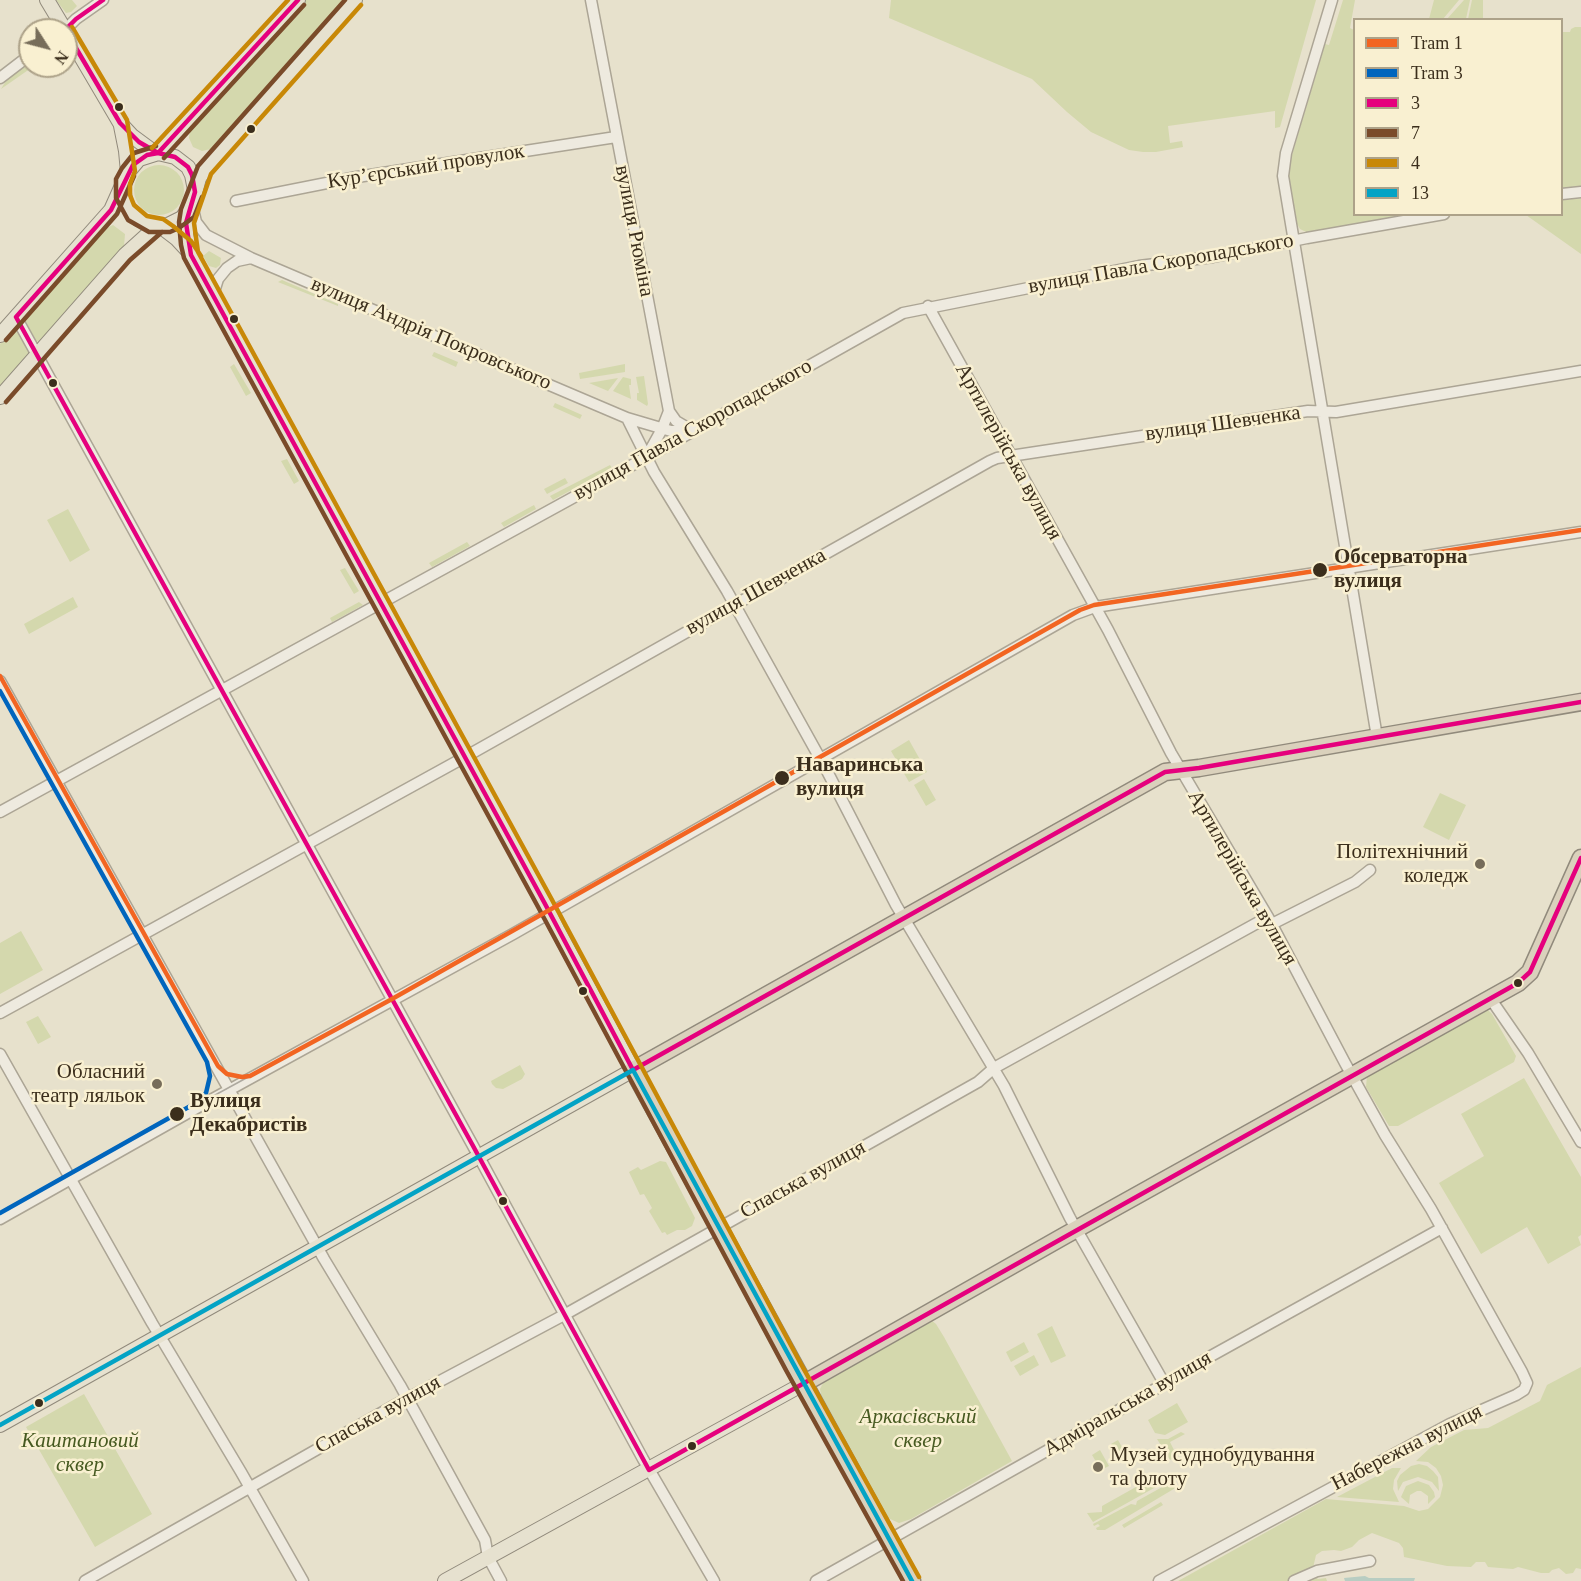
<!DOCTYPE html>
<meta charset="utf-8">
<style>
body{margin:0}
#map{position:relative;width:1581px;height:1581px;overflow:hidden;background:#e7e1cc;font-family:Georgia,serif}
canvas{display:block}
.legend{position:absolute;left:1353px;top:18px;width:210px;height:198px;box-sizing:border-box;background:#f9f0d1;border:2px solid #ada289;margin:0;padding:8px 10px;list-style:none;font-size:18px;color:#3b2e1c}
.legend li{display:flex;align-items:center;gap:12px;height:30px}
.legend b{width:30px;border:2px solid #ada289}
.north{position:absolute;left:18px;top:18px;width:60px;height:60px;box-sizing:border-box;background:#f9f0d1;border:2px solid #ada289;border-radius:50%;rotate:126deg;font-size:16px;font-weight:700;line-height:24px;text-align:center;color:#3b2e1c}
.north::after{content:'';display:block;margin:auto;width:21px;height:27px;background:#776d5a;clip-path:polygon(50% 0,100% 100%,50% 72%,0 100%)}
</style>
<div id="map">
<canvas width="1581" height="1581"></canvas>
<ul class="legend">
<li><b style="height:8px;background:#f26522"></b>Tram 1</li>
<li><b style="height:8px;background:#0065bd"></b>Tram 3</li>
<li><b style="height:8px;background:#e5007d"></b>3</li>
<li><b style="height:8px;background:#7a4b2a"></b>7</li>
<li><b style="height:8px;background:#c88807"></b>4</li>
<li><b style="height:8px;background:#03a3c5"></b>13</li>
</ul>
<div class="north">N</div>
</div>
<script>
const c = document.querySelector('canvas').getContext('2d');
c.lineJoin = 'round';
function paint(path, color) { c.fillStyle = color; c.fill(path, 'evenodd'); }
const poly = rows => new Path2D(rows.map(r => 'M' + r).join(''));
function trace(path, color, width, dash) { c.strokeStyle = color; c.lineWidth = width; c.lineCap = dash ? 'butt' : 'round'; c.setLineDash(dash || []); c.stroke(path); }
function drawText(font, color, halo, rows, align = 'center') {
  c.font = font + ' Georgia,serif'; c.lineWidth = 5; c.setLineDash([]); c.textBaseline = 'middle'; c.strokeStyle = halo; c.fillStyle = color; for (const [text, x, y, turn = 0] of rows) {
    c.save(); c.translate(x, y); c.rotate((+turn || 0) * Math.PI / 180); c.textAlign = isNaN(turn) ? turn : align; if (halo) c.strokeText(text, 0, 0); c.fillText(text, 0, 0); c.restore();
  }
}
paint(poly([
 [56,0,72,0,77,6,71,12,66,13],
 [306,0,348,0,215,148,202,151,193,147,189,138,190,127],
 [891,0,1316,0,1280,127,1275,128,1275,111,1168,126,1170,143,1182,141,1183,147,1156,152,1143,152,1129,150,1091,132,1067,112,1032,79,889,18],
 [1343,0,1355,0,1350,28,1354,30,1354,214,1406,215,1308,233,1300,229,1297,224,1289,179,1289,165,1325,44,1329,45],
 [1434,0,1459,0,1443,19,1429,19],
 [1464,0,1470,0,1466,19,1447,19],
 [1472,0,1483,0,1483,19,1468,19],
 [1575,27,1581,27,1581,186,1562,188,1562,32,1570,32,1571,29],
 [30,63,30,66,34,66,1,89,7,79],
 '134 190a25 25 0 1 1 50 0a25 25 0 1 1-50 0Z',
 [1581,198,1581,254,1526,215,1562,214,1562,200],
 [113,225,125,234,124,246,39,342,36,341,24,318,100,231],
 [209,251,221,258,220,265,216,268,209,266,203,256],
 [282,280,338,304,338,306,278,282],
 [16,329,30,354,0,388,0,344,10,332],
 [434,352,458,362,456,367,432,356],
 [234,364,251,393,246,396,230,367],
 [625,364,625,372,580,379,579,373],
 [644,376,648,404,647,406,637,400,637,393,639,393,636,377],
 [623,377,631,379,631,385,629,385,631,399,613,391],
 [618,378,608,391,589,383],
 [555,403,582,415,580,419,553,407],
 [287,459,299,481,294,484,281,461],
 [610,465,612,468,553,500,550,496],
 [565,478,568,483,547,494,544,489],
 [534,505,536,509,504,527,501,523],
 [68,509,90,550,70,562,47,520],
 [467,542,470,546,432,567,429,563],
 [345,568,359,591,354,594,340,570],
 [73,597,78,607,29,634,24,624],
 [359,602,363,605,332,622,330,618],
 [909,740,927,772,909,782,891,751],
 [924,779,936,800,926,806,914,785],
 [1440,793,1466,805,1449,840,1423,827],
 [21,931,43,970,0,994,0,943],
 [1488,1010,1492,1014,1516,1056,1514,1062,1398,1126,1389,1126,1366,1087,1367,1076,1482,1011],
 [38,1016,51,1037,38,1044,26,1022],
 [520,1065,525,1074,522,1079,503,1089,496,1088,492,1084,491,1081],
 [1524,1078,1581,1177,1581,1235,1578,1237,1581,1245,1548,1264,1527,1227,1481,1254,1439,1183,1484,1156,1461,1114],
 [660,1161,666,1162,695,1218,692,1226,685,1230,677,1230,667,1235,665,1232,662,1233,649,1211,652,1208,644,1194,640,1195,629,1172,638,1167,641,1170],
 [931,1320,936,1324,944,1337,1012,1461,911,1519,899,1523,888,1518,821,1395,820,1389,825,1379],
 [1052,1326,1066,1356,1051,1363,1037,1334],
 [1024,1342,1029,1352,1011,1362,1006,1352],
 [1034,1355,1039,1365,1020,1376,1014,1366],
 [1581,1367,1581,1569,1576,1568,1573,1573,1566,1574,1559,1568,1552,1570,1549,1573,1541,1573,1518,1567,1513,1569,1488,1567,1485,1562,1476,1562,1471,1567,1447,1566,1404,1557,1403,1548,1399,1543,1372,1533,1359,1540,1352,1547,1341,1551,1334,1550,1322,1551,1316,1555,1313,1568,1316,1577,1318,1579,1326,1578,1327,1581,1178,1581,1326,1499,1404,1506,1419,1511,1428,1509,1440,1497,1443,1485,1441,1476,1436,1468,1428,1462,1416,1461,1431,1447,1464,1430,1488,1428,1540,1401,1547,1385],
 [84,1394,152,1514,95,1547,26,1427],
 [1177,1403,1188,1422,1165,1435,1155,1433,1148,1420],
 [1181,1432,1185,1434,1170,1442,1177,1456,1170,1460,1157,1439,1168,1439],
 [1118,1440,1127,1456,1120,1460,1111,1444],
 [1100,1450,1109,1466,1101,1470,1092,1455],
 [1419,1464,1427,1466,1433,1471,1438,1477,1439,1491,1432,1482,1418,1477,1403,1482,1398,1491,1397,1481,1400,1475,1411,1466],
 [1392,1468,1401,1468,1394,1480,1393,1489,1399,1502,1337,1497],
 [1169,1473,1172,1478,1093,1522,1087,1513,1102,1512,1102,1506,1152,1478,1157,1481],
 [1173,1481,1177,1487,1105,1530,1097,1530,1096,1528,1100,1526,1098,1524,1094,1526,1093,1524,1131,1504,1136,1505,1137,1501],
 [1418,1481,1429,1485,1434,1492,1435,1497,1428,1504,1428,1496,1421,1491,1417,1491,1410,1495,1409,1504,1401,1497,1406,1486],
 [1161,1502,1163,1505,1124,1528,1122,1525]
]), '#d4d8ad');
paint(poly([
 [1365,1576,1369,1578,1415,1578,1414,1581,1345,1581,1344,1578]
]), '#b8cdc2');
const minor = poly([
 [591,0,669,411,662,429,647,456],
 [1332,0,1286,153,1283,176,1377,737],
 [65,30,76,19,103,0],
 [0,78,30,55],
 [1562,194,1581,192],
 [236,201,357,177,616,137],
 [192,205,196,222,206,235,251,258,627,418,671,431,689,431],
 [213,295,218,279,227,268,237,261,251,258],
 [928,306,1108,630,1171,753,1268,917,1345,1063,1385,1135,1431,1209,1522,1372,1527,1383,1524,1390,1516,1395,1450,1424,1159,1581],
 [16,317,472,1144,643,1459,714,1581],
 [669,411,676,421,693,431],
 [627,418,654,472,727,591,827,771,896,905,1004,1086,1070,1218,1164,1383],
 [0,681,324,1259,400,1385,485,1540,488,1557,501,1581],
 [0,812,647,457,903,313,1139,266,1213,257,1307,238,1444,214],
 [1272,924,1355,882,1370,870],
 [1490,998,1528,1053,1581,1142],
 [0,1013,465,757,990,461,997,458,1308,411,1336,412,1581,371],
 [0,1054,152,1323,241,1472,303,1581],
 [0,1219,209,1101,513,934,1073,615,1095,607,1581,532],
 [85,1581,397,1404,564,1315,978,1082,994,1068,1268,917],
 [816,1581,1135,1401,1211,1356,1442,1228],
 [1294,1581,1317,1571,1370,1561]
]);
const major = poly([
 [47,0,65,30],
 [66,31,120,123,132,136,155,153],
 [121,126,126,151,128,172],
 [158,153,298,0],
 [123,182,125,203,138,219,151,225,160,226,168,225,182,218,192,205,199,178,210,162,355,0],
 [160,226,177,239,190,253],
 [0,335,111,210,128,172,139,159,158,153,175,157,188,167,192,175,195,190],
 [0,397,125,255,157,226],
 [0,1425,633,1070,557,929,544,902,191,255,186,234,188,212],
 [445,1581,803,1384]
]);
const highway = poly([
 [803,1384,1064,1236,1518,983,1530,972,1581,858],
 [912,1581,633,1070,1165,772,1199,768,1581,702]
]);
trace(minor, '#aca595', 13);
trace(major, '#918a7c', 16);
trace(highway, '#918a7c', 19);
trace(minor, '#eeeadf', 10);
trace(major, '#e6e1cf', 14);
trace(highway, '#dad1bc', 16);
trace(poly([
 [195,1106,250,1076]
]), '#ada99f', 1.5);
trace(poly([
 [65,30,76,19,103,0],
 [66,31,120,123,139,142,158,153],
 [158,153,298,0],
 [1581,702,1199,768,1165,772,633,1070,544,902,191,255,186,223,195,192,192,175,188,167,175,157,158,153,147,155,133,165,111,210,16,317,472,1144,649,1470,1518,983,1530,972,1581,858]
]), '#e5007d', 4.5);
trace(poly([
 [345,0,198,166,181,209,179,222,181,245,184,258,537,905,787,1372,903,1581],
 [156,146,134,153,122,168,116,179,116,198,128,220,149,232,170,232,179,228,194,217,202,197],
 [164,158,304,5],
 [6,340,117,214,134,176],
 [6,402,130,260,162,232]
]), '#7a4b2a', 4.5);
trace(poly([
 [361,5,211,174,194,223,198,252,551,898,801,1364,919,1577],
 [72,27,127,120,135,171,130,184,130,195,134,205,147,216,163,219,173,226,191,241,201,256],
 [152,148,288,0]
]), '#c88807', 4.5);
trace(poly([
 [633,1070,912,1581],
 [0,1425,633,1070]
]), '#03a3c5', 4.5);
trace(poly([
 [0,676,218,1066,227,1074,242,1077,250,1076,392,999,1080,610,1094,605,1581,530]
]), '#f26522', 4.5);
trace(poly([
 [0,691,207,1062,210,1076,206,1093,194,1104,0,1213]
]), '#0065bd', 4.5);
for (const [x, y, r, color] of [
 [119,107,5,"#3b2e1c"],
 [251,129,5,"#3b2e1c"],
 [234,319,5,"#3b2e1c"],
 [53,383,5,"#3b2e1c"],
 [1320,570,8,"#3b2e1c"],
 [782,778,8,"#3b2e1c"],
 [1480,864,6,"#776d5a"],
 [1518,983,5,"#3b2e1c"],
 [583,991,5,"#3b2e1c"],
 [157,1084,6,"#776d5a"],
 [177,1114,8,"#3b2e1c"],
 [503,1201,5,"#3b2e1c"],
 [39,1403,5,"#3b2e1c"],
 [692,1446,5,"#3b2e1c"],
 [1098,1467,6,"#776d5a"]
]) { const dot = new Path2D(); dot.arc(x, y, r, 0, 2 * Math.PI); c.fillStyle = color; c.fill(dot); trace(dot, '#f9f0d1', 2); }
drawText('21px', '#3b2e1c', '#f9f0d1', [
 ["Курʼєрський провулок",426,167,-9],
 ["вулиця Рюміна",634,231,79],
 ["вулиця Павла Скоропадського",1161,264,-10],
 ["вулиця Андрія Покровського",431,334,23],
 ["вулиця Шевченка",1223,424,-8],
 ["вулиця Павла Скоропадського",693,430,-29],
 ["Артилерійська вулиця",1008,452,61],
 ["вулиця Шевченка",756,592,-29],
 ["Артилерійська вулиця",1242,878,60],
 ["Спаська вулиця",803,1180,-29],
 ["Адміральська вулиця",1128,1404,-30],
 ["Спаська вулиця",378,1415,-29],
 ["Набережна вулиця",1407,1448,-27]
]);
drawText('bold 21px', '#3b2e1c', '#f9f0d1', [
 ["Обсерваторна",1334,558],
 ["вулиця",1334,582],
 ["Наваринська",796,766],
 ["вулиця",796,790],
 ["Вулиця",190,1102],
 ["Декабристів",190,1126]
], 'left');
drawText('21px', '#3b2e1c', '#f9f0d1', [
 ["Політехнічний",1468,852],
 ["коледж",1468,876],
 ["Обласний",145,1072],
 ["театр ляльок",145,1096],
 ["Музей суднобудування",1110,1455,"left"],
 ["та флоту",1110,1479,"left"]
], 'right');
drawText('italic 21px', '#475a21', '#f9f0d1', [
 ["Аркасівський",918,1417],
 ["сквер",918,1441],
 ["Каштановий",80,1441],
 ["сквер",80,1465]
]);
</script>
